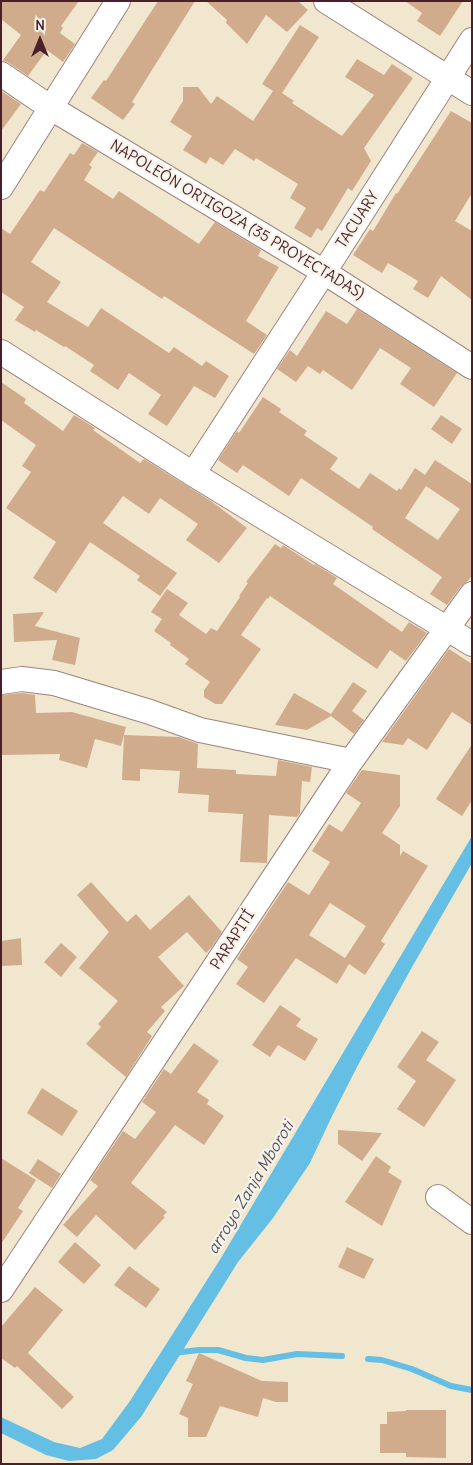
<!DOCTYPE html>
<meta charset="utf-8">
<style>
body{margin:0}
#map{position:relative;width:473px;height:1465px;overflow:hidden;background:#f1e7cf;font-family:Delius,sans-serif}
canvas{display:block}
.frame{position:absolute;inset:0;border:2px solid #4a1f2b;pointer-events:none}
.north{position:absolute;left:15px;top:15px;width:50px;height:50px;-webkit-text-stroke:4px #f7f3e8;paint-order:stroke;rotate:0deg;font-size:14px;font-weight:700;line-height:20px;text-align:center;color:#4a1f2b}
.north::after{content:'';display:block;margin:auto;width:18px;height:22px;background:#4a1f2b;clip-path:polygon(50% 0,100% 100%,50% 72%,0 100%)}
</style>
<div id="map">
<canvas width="473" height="1465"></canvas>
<div class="frame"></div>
<div class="north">N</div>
</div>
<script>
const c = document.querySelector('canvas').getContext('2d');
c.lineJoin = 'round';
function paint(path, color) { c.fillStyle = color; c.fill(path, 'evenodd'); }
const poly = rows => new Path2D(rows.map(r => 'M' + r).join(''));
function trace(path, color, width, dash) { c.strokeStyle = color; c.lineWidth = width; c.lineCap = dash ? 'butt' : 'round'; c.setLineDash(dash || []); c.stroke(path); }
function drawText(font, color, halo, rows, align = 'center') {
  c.font = font + ' Delius,sans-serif'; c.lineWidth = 4.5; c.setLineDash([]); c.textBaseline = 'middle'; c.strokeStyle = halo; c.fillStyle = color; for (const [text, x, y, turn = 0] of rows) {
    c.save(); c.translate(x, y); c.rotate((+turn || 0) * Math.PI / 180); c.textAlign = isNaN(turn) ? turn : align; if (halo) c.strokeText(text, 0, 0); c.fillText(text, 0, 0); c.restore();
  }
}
paint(poly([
 [472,836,472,863,412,967,358,1065,332,1116,310,1163,273,1218,238,1262,141,1417,113,1450,96,1459,69,1461,46,1455,1,1433,1,1417,54,1442,80,1448,102,1439,130,1401,221,1258]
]), '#65bee3');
trace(poly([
 [173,1353,199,1350,218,1350,246,1358,263,1360,297,1354,342,1356],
 [368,1359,382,1360,412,1369,451,1386,472,1390]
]), '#65bee3', 6);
paint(poly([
 [1,1,79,1,61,26,63,28,60,33,75,44,63,62,47,50,28,76,9,63,3,60,21,35,1,19],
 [158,1,195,1,132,102,135,104,123,120,91,98,104,80,106,81],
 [206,1,298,1,308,10,287,32,266,15,247,44,226,23,227,20],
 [405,1,463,1,440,36,417,21,422,13],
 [300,25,319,37,282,93,294,101,292,103,342,136,374,95,345,77,357,59,384,75,392,64,413,78,364,148,371,161,352,191,348,188,322,231,317,228,311,238,294,228,306,208,290,198,298,184,256,158,254,161,235,149,223,165,210,157,206,164,183,150,192,136,170,122,183,101,183,87,198,87,211,104,217,96,253,121,273,91,262,84],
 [1,91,21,104,1,131],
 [451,111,472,123,472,193,455,221,472,231,472,300,441,276,428,298,413,289,418,281,388,263,382,273,353,255,370,229,373,231,396,193,397,194],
 [82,143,98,152,89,165,92,167,84,180,113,199,119,191,199,244,215,222,261,250,258,256,279,267,246,321,267,335,254,354,164,296,162,299,54,228,31,262,61,282,47,302,88,327,101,308,169,353,174,347,202,366,206,361,229,376,215,398,194,386,167,426,148,414,161,395,129,373,118,390,90,371,94,365,65,346,64,347,36,330,35,332,15,320,24,307,1,292,1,228,10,234,40,190,44,192,70,153,74,155],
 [357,309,457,373,434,407,400,384,411,368,380,348,352,390,323,370,320,374,308,366,296,382,277,369,290,350,297,356,326,311,347,324],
 [1,382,26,399,24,403,63,431,74,415,95,428,93,430,140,463,144,459,211,501,247,528,219,563,186,540,198,524,160,498,149,514,123,496,103,523,177,573,160,596,137,580,140,576,90,542,56,593,33,578,56,542,6,508,31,472,22,466,36,445,1,420],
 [263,397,281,409,279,412,307,431,304,435,338,458,330,469,359,489,370,473,397,491,399,488,401,490,415,468,425,475,435,460,472,484,472,575,468,581,461,586,447,605,430,594,442,577,372,529,373,527,301,478,289,496,243,465,237,473,218,460,237,431,239,433],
 [426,486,460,509,438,540,405,518],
 [441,415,462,429,452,444,431,429],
 [275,544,281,548,283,545,314,565,315,564,337,578,333,584,402,632,409,622,427,633,406,661,390,650,377,669,270,596,268,599,267,598,241,635,261,649,222,704,215,704,204,697,204,690,210,682,185,664,189,659,170,645,171,643,154,631,162,619,151,612,167,589,188,603,179,615,206,634,211,628,217,631,240,597,239,596,248,583,246,582],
 [44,612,35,626,80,638,75,665,52,660,57,640,14,642,13,614],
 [449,649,472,664,472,725,452,712,427,750,408,738,403,745,382,742],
 [353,682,367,691,352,711,364,720,354,734,331,716,307,730,275,725,294,693,331,714],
 [22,693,35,695,36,713,72,712,126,727,121,746,95,739,87,768,59,760,60,754,1,755,1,695],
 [124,735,179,737,198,744,197,768,236,770,236,774,276,776,278,760,312,767,310,782,302,781,300,813,297,817,269,815,267,863,240,862,243,814,208,812,209,795,178,793,180,771,140,769,140,781,122,780],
 [472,744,472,800,462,816,436,799],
 [362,770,400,775,400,806,382,833,400,845,400,856,403,851,428,866,381,941,385,944,365,975,349,964,337,984,296,958,264,1003,236,984,248,967,237,959,288,882,309,895,330,862,312,851,329,824,342,832,361,803,346,793],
 [330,903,366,926,345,958,309,935],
 [91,882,127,922,136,914,150,930,189,895,222,932,211,948,206,953,187,932,158,957,184,986,161,1007,165,1011,147,1032,152,1036,126,1077,86,1044,101,1027,98,1024,118,1001,79,968,109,932,77,895],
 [21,938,22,965,1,966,1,941],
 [61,943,77,957,61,977,44,962],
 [280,1005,301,1019,296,1026,318,1039,305,1061,278,1045,270,1057,252,1045],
 [422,1031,439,1042,426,1060,456,1080,424,1127,397,1109,416,1081,397,1067],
 [194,1043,219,1061,197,1092,209,1100,207,1104,224,1116,204,1145,175,1125,131,1183,167,1212,163,1216,165,1217,135,1250,96,1215,77,1237,63,1225,98,1186,90,1180,123,1131,135,1139,156,1112,142,1102,164,1069,171,1074],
 [42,1088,78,1111,62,1136,27,1113],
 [338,1130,382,1133,362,1161,338,1144],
 [376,1156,391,1167,388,1172,402,1181,382,1226,345,1202],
 [1,1158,36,1180,18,1208,23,1211,1,1244],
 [38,1159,61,1174,52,1188,29,1173],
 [75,1242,101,1265,84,1284,58,1262],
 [347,1247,374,1259,364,1279,338,1267],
 [129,1266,160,1289,146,1308,114,1285],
 [35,1287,63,1310,28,1353,74,1397,62,1409,17,1366,15,1368,1,1358,1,1327],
 [199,1353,262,1381,288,1382,288,1402,276,1402,263,1398,258,1417,220,1406,206,1437,188,1437,188,1418,179,1414,193,1384,186,1381],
 [406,1410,446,1410,446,1458,406,1457,406,1453,380,1453,380,1424,387,1424,387,1412,406,1411]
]), '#d1ac8c');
const minor = poly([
 [326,1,472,93],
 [1,74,51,108,324,272,472,367],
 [1,187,118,1],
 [1,352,193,474,472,644],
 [193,474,324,272,472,40],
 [1,682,22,679,54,683,150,712,200,730,351,761],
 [438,1197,472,1222],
 [1,1290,351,761,472,594]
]);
trace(minor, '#9e837d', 26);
trace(minor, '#fff', 24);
drawText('15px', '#4a1f2b', '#f7f3e8', [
 ["NAPOLEÓN ORTIGOZA (35 PROYECTADAS)",237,220,31],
 ["TACUARY",358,220,-57],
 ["PARAPITÍ",233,940,-57]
]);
drawText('italic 16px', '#524f62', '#f7f3e8', [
 ["arroyo Zanja Mboroti",251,1188,-59]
]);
</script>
